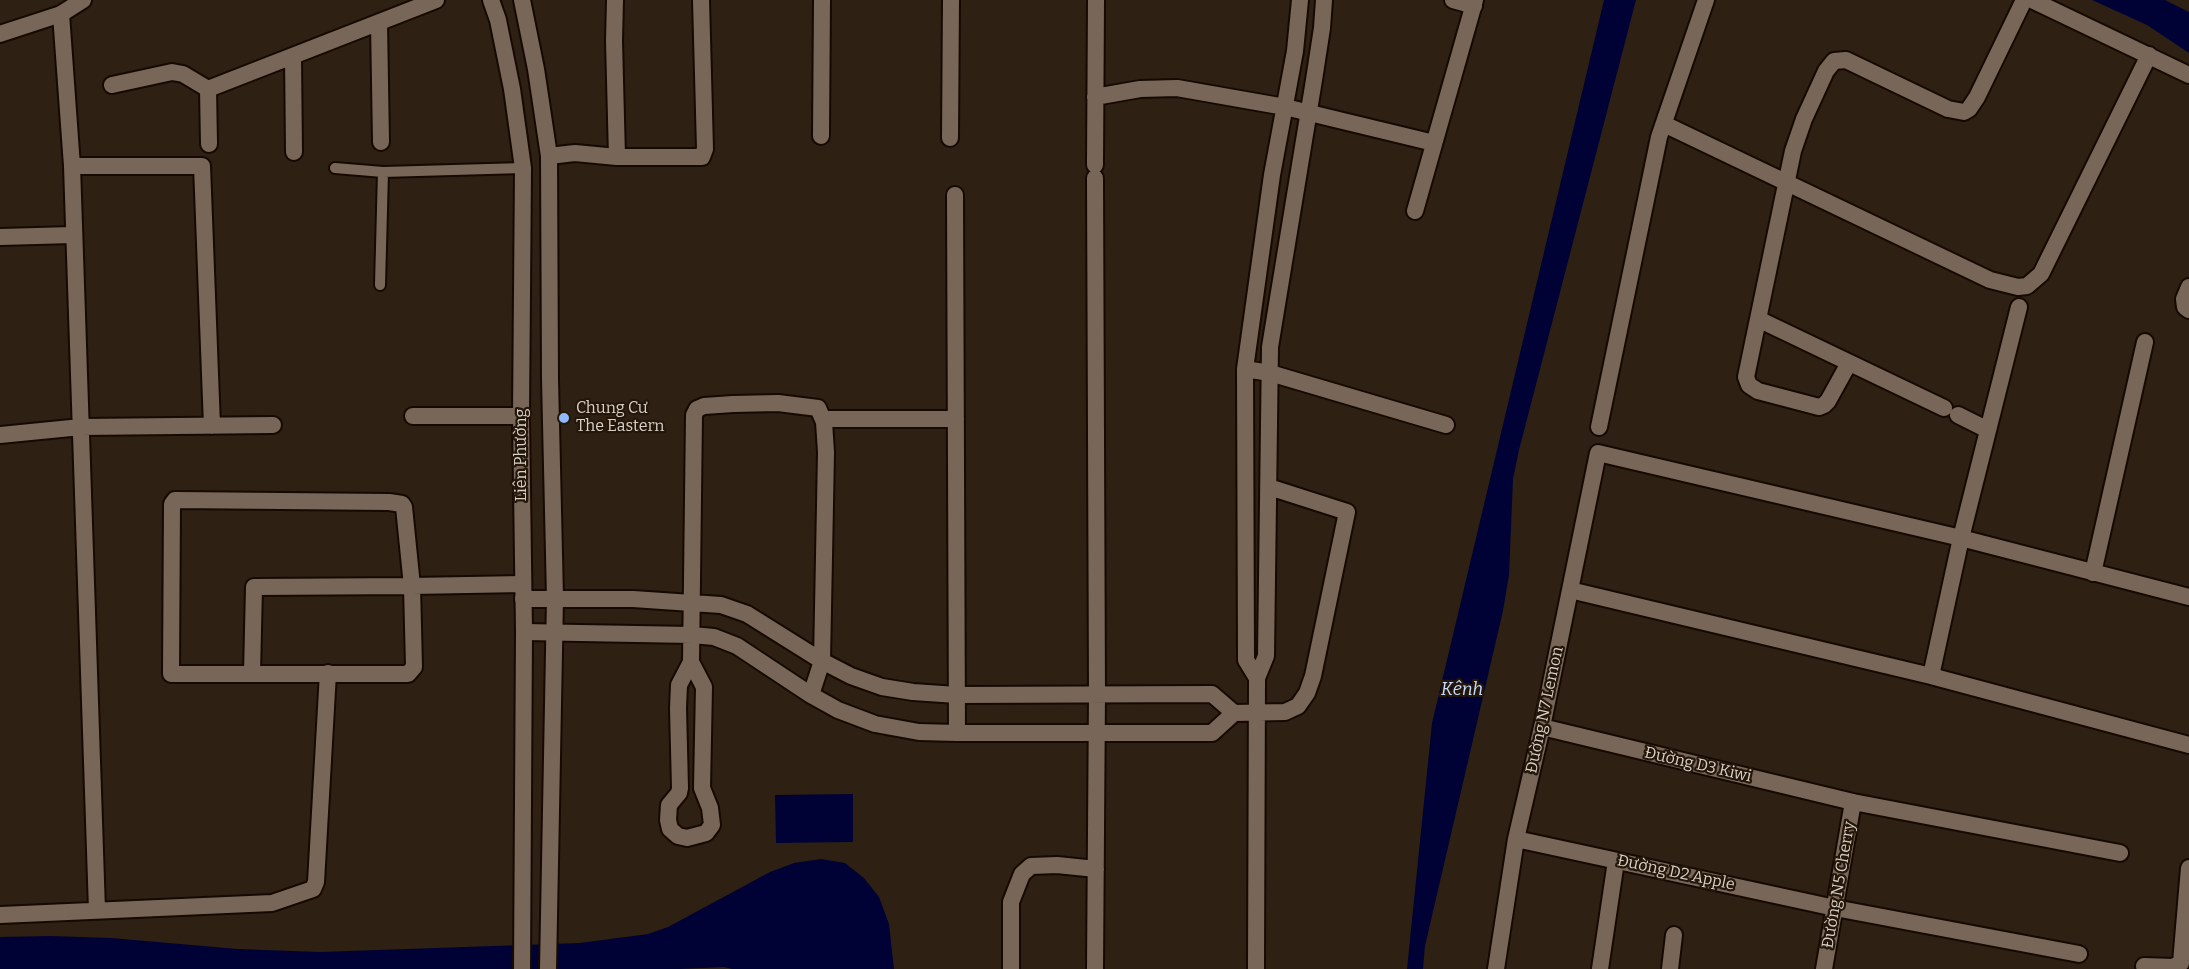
<!DOCTYPE html>
<meta charset="utf-8">
<style>
body{margin:0}
canvas{display:block;background:#2e2013}
</style>
<canvas width="2189" height="969"></canvas>
<script>
const c = document.querySelector('canvas').getContext('2d');
c.lineJoin = 'round';
function paint(path, color) { c.fillStyle = color; c.fill(path, 'evenodd'); }
const poly = rows => new Path2D(rows.map(r => 'M' + r).join(''));
function trace(path, color, width, dash) { c.strokeStyle = color; c.lineWidth = width; c.lineCap = dash ? 'butt' : 'round'; c.setLineDash(dash || []); c.stroke(path); }
function drawText(font, color, halo, rows, align = 'center') {
  c.font = font + ' Bitter,serif'; c.lineWidth = 4.5; c.setLineDash([]); c.textBaseline = 'middle'; c.strokeStyle = halo; c.fillStyle = color; for (const [text, x, y, turn = 0] of rows) {
    c.save(); c.translate(x, y); c.rotate((+turn || 0) * Math.PI / 180); c.textAlign = isNaN(turn) ? turn : align; if (halo) c.strokeText(text, 0, 0); c.fillText(text, 0, 0); c.restore();
  }
}
paint(poly([
 [1604,0,1636,0,1519,450,1513,479,1509,575,1503,611,1425,946,1423,969,1407,969,1432,723],
 [2092,0,2165,0,2189,12,2189,53,2147,25],
 [853,794,853,842,776,843,775,795],
 [821,859,845,863,864,878,879,897,889,924,894,969,732,969,724,967,680,969,0,969,0,937,50,936,111,938,238,949,320,952,580,943,648,934,668,927,770,872,794,863]
]), '#000235');
const service = poly([
 [335,168,383,172,523,168],
 [380,285,383,172]
]);
const minor = poly([
 [615,0,614,41,617,157],
 [1453,0,1474,6],
 [2032,0,2189,75],
 [61,14,72,166,97,910],
 [379,22,381,142],
 [293,56,294,152],
 [112,85,172,72,183,74,208,89,436,0],
 [208,89,209,144],
 [1095,97,1140,89,1177,88,1285,107,1434,143],
 [1664,124,1990,280,2018,287,2027,286,2041,274,2149,55],
 [821,136,822,0],
 [950,138,951,0],
 [549,156,575,153,617,157,702,157,705,149,701,0],
 [1095,165,1096,0],
 [72,166,202,166,212,426],
 [955,195,957,733],
 [1415,211,1475,0],
 [0,237,73,235],
 [2189,287,2184,299,2185,307,2189,310],
 [1758,319,1944,408],
 [1849,363,1828,401,1824,405,1819,407,1758,391,1749,385,1746,377,1793,151,1804,119,1826,71,1834,61,1846,60,1948,109,1964,112,1969,109,1977,97,2024,0],
 [1245,369,1270,373,1446,425],
 [1958,415,1988,430],
 [413,416,521,416],
 [823,419,956,419],
 [1599,427,1659,137,1706,0],
 [0,435,81,427,273,425],
 [2093,573,2145,342],
 [1570,590,1931,676,2189,745],
 [523,599,633,599,721,605,747,614,822,661,851,676,882,687,913,692,957,695,1212,694,1234,713,1285,712,1298,706,1307,693,1313,676,1347,512,1269,487],
 [524,632,692,635,714,637,737,646,811,695,838,710,875,724,919,732,957,733,1212,733,1234,713],
 [691,662,704,687,702,788,710,808,712,825,706,833,687,838,678,836,670,829,668,820,669,805,679,793,680,788,678,708,679,685,691,662,694,415,697,409,704,406,733,404,778,403,818,408,824,422,826,452,822,661,811,695],
 [252,673,254,587,412,586,404,507,402,504,389,502,175,500,172,504,171,674,408,674,414,667,412,586,523,584],
 [1931,676,1961,538,2019,307],
 [1257,678,1246,660,1245,369,1272,175,1295,51,1300,0],
 [1542,727,1853,802,2120,853],
 [1516,839,1835,908,2079,954],
 [0,915,272,903,313,889,316,882,328,673],
 [2144,966,2173,967,2181,963,2189,868],
 [1011,969,1011,902,1022,874,1031,866,1057,865,1096,869],
 [1095,969,1097,693,1095,178],
 [1256,969,1257,678,1266,656,1270,347,1314,80,1322,28,1324,0],
 [1496,969,1516,839,1542,727,1598,453,1961,538,2189,597],
 [1600,969,1616,861],
 [1670,969,1674,935],
 [1824,969,1853,802]
]);
const tertiary = poly([
 [491,0,498,20,512,89,523,168,521,416,524,632,522,969],
 [522,0,536,69,549,156,550,379,555,598,548,969],
 [0,34,61,14,83,0]
]);
trace(service, '#160901', 14);
trace(minor, '#160901', 20);
trace(tertiary, '#160901', 20);
trace(service, '#786758', 10);
trace(minor, '#786758', 16);
trace(tertiary, '#786758', 16);
for (const [x, y, r, color] of [
 [564,418,6,"#8fb8fd"]
]) { const dot = new Path2D(); dot.arc(x, y, r, 0, 2 * Math.PI); c.fillStyle = color; c.fill(dot); trace(dot, '#24170a', 2); }
drawText('16px', '#d9d0c7', '#24170a', [
 ["Chung Cư",576,409],
 ["The Eastern",576,427]
], 'left');
drawText('16px', '#d9d0c7', '#24170a', [
 ["Liên Phường",522,455,-90],
 ["Đường N7 Lemon",1545,710,-78],
 ["Đường D3 Kiwi",1698,765,13],
 ["Đường D2 Apple",1676,873,12],
 ["Đường N5 Cherry",1839,885,-80]
]);
drawText('italic 18px', '#c6dcfe', '#24170a', [
 ["Kênh",1462,690]
]);
</script>
